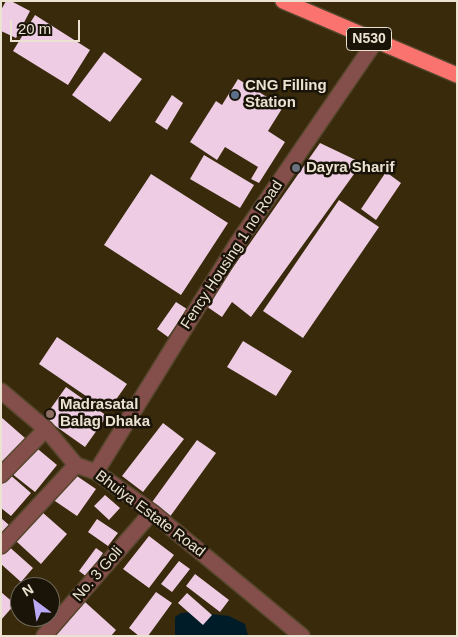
<!DOCTYPE html>
<style>
body{margin:0}
#map{position:relative;width:458px;height:637px;overflow:hidden;background:#392a0c;font-family:Helvetica,sans-serif}
canvas{display:block}
.frame{position:absolute;inset:0;border:2px solid #ebe2d1;pointer-events:none}
.north{position:absolute;left:10px;top:577px;width:50px;height:50px;box-sizing:border-box;background:#1a1408;border:1px solid #6e6658;border-radius:50%;rotate:329deg;font-size:14px;font-weight:700;line-height:20px;text-align:center;color:#ebe2d1}
.north::after{content:'';display:block;margin:auto;width:18px;height:22px;background:#baaaf6;clip-path:polygon(50% 0,100% 100%,50% 72%,0 100%)}
.scale{position:absolute;left:10px;top:20px;width:70px;height:22px;box-sizing:border-box;border:2px solid #ebe2d1;border-top:0;padding-left:6px;font-size:15px;line-height:18px;white-space:nowrap;color:#ebe2d1;-webkit-text-stroke:4px #1a1408;paint-order:stroke}
</style>
<div id="map">
<canvas width="458" height="637"></canvas>
<div class="frame"></div>
<div class="north">N</div>
<div class="scale">20 m</div>
</div>
<script>
const c = document.querySelector('canvas').getContext('2d');
c.lineJoin = 'round';
function paint(path, color) { c.fillStyle = color; c.fill(path, 'evenodd'); }
const poly = rows => new Path2D(rows.map(r => 'M' + r).join(''));
function trace(path, color, width, dash) { c.strokeStyle = color; c.lineWidth = width; c.lineCap = dash ? 'butt' : 'round'; c.setLineDash(dash || []); c.stroke(path); }
function drawText(font, color, halo, rows, align = 'center') {
  c.font = font + ' Helvetica,sans-serif'; c.lineWidth = 5; c.setLineDash([]); c.textBaseline = 'middle'; c.strokeStyle = halo; c.fillStyle = color; for (const [text, x, y, turn = 0] of rows) {
    c.save(); c.translate(x, y); c.rotate((+turn || 0) * Math.PI / 180); c.textAlign = isNaN(turn) ? turn : align; if (halo) c.strokeText(text, 0, 0); c.fillText(text, 0, 0); c.restore();
  }
}
paint(poly([
 [193,612,229,616,245,624,248,636,175,636,175,617,181,613]
]), '#001c28');
paint(poly([
 [6,1,11,1,30,11,16,38,1,31,1,10],
 [35,15,90,50,68,85,13,51],
 [104,52,142,79,110,122,72,95],
 [238,79,283,107,268,131,285,142,259,183,251,179,258,167,225,147,217,160,190,142,216,101,222,105],
 [172,95,183,103,167,130,155,122],
 [320,143,362,163,251,317,232,302,222,317,206,306],
 [204,155,254,185,240,208,190,179],
 [386,172,401,183,376,220,361,209],
 [151,174,228,223,181,295,104,245],
 [339,200,379,227,303,338,263,311],
 [176,302,187,309,168,337,157,329],
 [57,337,127,384,108,411,39,364],
 [243,341,292,371,276,396,227,367],
 [66,387,107,416,85,447,44,418],
 [1,417,25,438,1,466],
 [163,423,184,439,143,492,122,476],
 [197,440,216,453,169,518,150,505],
 [33,445,57,465,35,492,11,473],
 [71,472,96,489,77,516,52,499],
 [8,473,31,493,11,516,1,508,1,481],
 [105,495,120,508,109,520,94,506],
 [42,512,67,534,41,564,16,541],
 [1,518,9,525,1,533],
 [97,519,118,533,108,546,88,532],
 [149,536,174,555,149,588,123,569],
 [6,544,33,568,21,582,1,564,1,549],
 [96,548,103,553,87,577,79,571],
 [179,561,190,569,172,592,161,584],
 [195,574,229,600,220,612,186,586],
 [1,592,15,604,1,620],
 [156,592,172,603,148,636,139,636,129,628],
 [187,593,212,615,203,625,178,603],
 [85,602,116,630,111,636,55,636]
]), '#eecce3');
const minor = poly([
 [1,391,46,429,76,465,96,472,152,512,302,636],
 [96,472,238,242,375,42],
 [1,475,46,429],
 [1,546,76,465],
 [44,636,152,512]
]);
const highway = poly([
 [283,1,457,75]
]);
trace(minor, '#55472c', 18);
trace(highway, '#55472c', 18);
trace(minor, '#844e4a', 15);
trace(highway, '#fa736f', 15);
for (const [x, y, r, color] of [
 [235,95,5,"#5c6f8a"],
 [296,168,5,"#6b7280"],
 [50,414,5,"#8d6e63"]
]) { const dot = new Path2D(); dot.arc(x, y, r, 0, 2 * Math.PI); c.fillStyle = color; c.fill(dot); trace(dot, '#1a1408', 2); }
for (const [x, y, w] of [
 [369,39,45]
]) { const box = new Path2D(); box.roundRect(x - w / 2, y - 11.5, w, 23, 4); c.fillStyle = '#1a1408'; c.fill(box); trace(box, '#ebe2d1', 1); }
drawText('bold 14px', '#ebe2d1', null, [
 ["N530",369,39]
]);
drawText('bold 15px', '#ebe2d1', '#1a1408', [
 ["CNG Filling",245,86],
 ["Station",245,103],
 ["Dayra Sharif",306,168],
 ["Madrasatal",60,405],
 ["Balag Dhaka",60,422]
], 'left');
drawText('15px', '#ebe2d1', '#1a1408', [
 ["Fency Housing 1 no Road",232,255,-57],
 ["Bhuiya Estate Road",150,514,37],
 ["No. 3 Goli",98,574,-49]
]);
</script>
